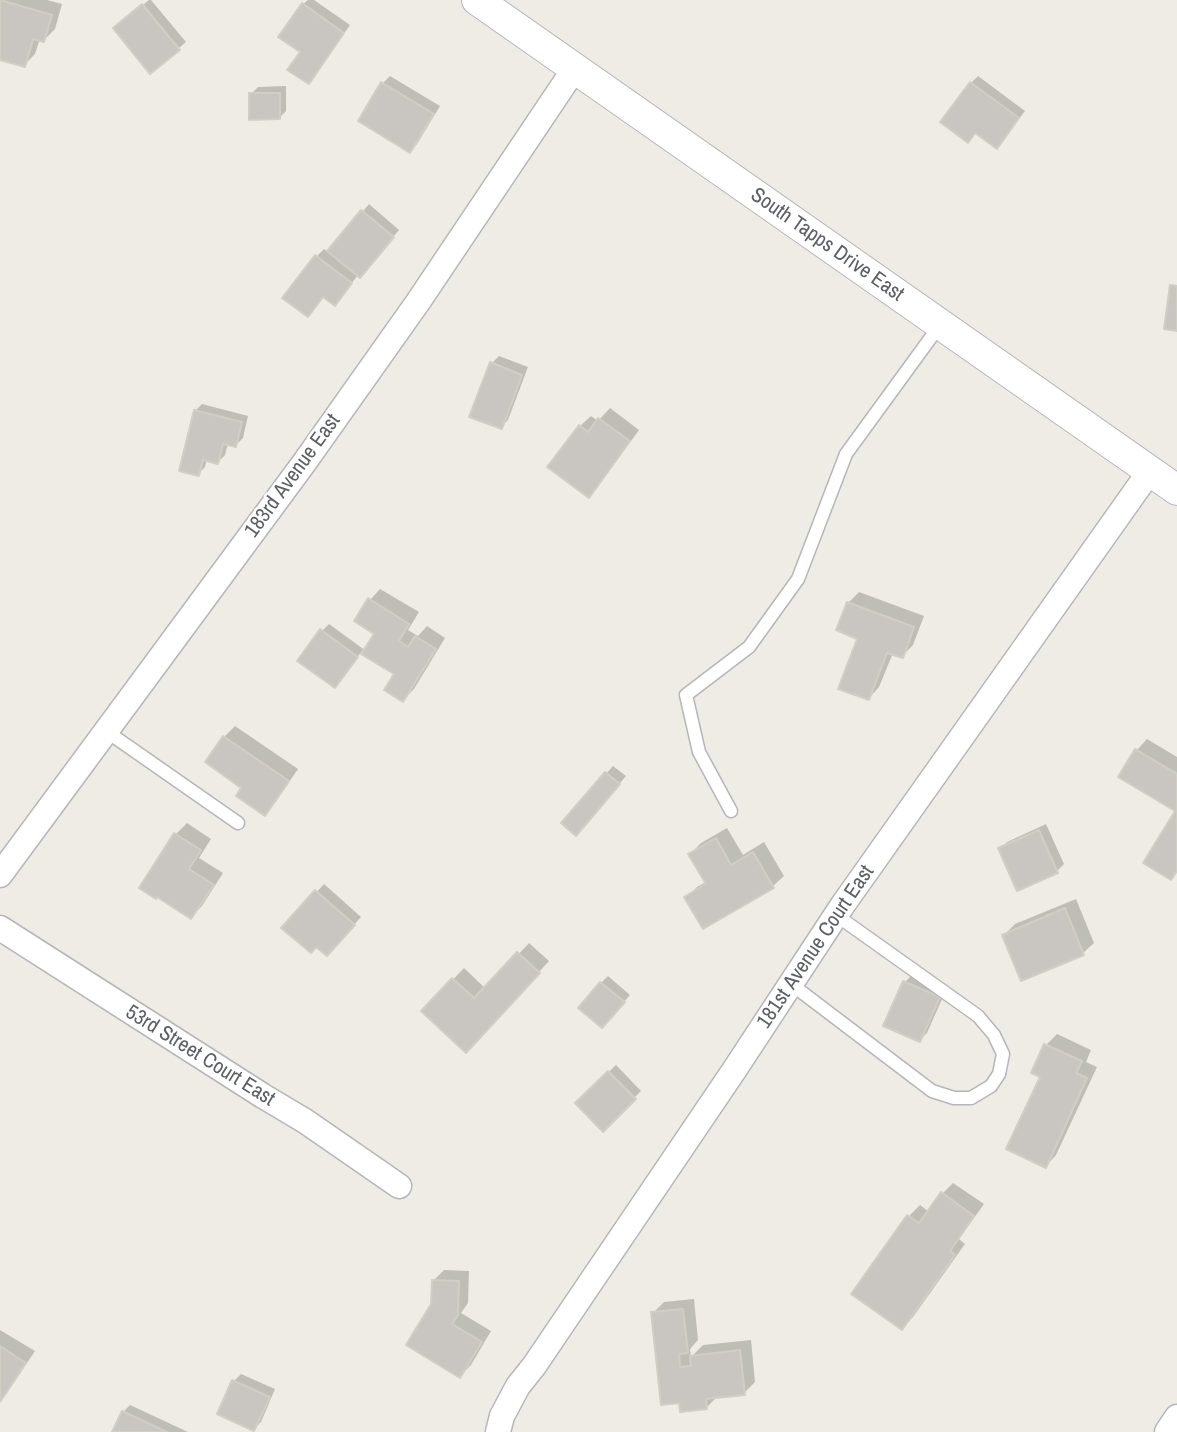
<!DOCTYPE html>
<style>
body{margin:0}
canvas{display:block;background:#eeece4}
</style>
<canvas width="1177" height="1432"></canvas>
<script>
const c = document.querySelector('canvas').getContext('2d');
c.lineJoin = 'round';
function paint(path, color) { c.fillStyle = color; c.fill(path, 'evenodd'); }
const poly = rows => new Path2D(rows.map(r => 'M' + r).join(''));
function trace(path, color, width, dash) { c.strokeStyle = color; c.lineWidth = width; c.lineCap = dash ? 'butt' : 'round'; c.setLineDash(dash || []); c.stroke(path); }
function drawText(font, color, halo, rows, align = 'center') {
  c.font = font + ' "Archivo Narrow",sans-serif'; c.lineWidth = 5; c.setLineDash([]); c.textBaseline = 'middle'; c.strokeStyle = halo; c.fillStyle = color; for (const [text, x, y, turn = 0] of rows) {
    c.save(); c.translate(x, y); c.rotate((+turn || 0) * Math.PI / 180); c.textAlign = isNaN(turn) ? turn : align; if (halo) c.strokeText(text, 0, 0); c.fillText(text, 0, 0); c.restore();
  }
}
paint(poly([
 [0,0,47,0,62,4,55,29,44,40,40,39,35,54,24,65,0,59],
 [149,0,151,0,186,42,151,72,122,22],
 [308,0,314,0,350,25,315,75,308,82,302,51,303,4],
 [390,76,440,106,417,144,410,151,383,83],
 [978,76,1025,111,1003,140,971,83],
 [286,86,286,111,279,118,251,94,258,87],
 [369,204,399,230,366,269,358,275,341,297,324,296,308,315,285,298,317,256,324,249,328,252],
 [499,356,528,367,508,420,501,427,492,363],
 [202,404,248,416,243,438,236,445,228,443,225,455,218,462,207,459,205,467,198,474,195,411],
 [610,408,639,430,599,485,589,495,580,426,591,416,598,421],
 [380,589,419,612,408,630,418,636,427,626,445,638,414,689,403,700,396,673,361,652,342,679,322,631,329,624,366,651,377,633,370,600],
 [859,592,924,616,913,645,902,656,893,653,879,687,869,698,860,638,848,603],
 [235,726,298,769,275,803,264,813,244,787,224,737],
 [1147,739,1177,757,1177,810,1137,750],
 [613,766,626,776,583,827,563,823],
 [187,823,211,839,199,858,223,873,202,906,191,917,141,887,176,834],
 [1046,824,1064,864,1057,871,1000,849,1007,842],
 [727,828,743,855,764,842,784,876,773,886,686,898,697,887,706,882,690,854,701,843],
 [324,884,361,917,334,947,317,945,284,928],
 [1076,899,1094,943,1083,953,1004,935,1015,924],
 [529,943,549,961,477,1040,423,1011,464,968,486,989],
 [912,975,946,990,927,1033,920,1040,905,982],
 [608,976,630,995,609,1019,601,983],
 [1057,1034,1091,1050,1086,1062,1097,1067,1056,1155,1046,1166,1042,1076,1046,1045],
 [616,1065,641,1091,603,1129,577,1103],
 [953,1183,984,1204,959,1239,965,1244,913,1317,902,1328,854,1294,909,1216,920,1205,929,1212,942,1194],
 [444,1270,469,1271,468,1303,461,1313,491,1331,471,1365,460,1376,433,1305,433,1281],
 [694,1299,698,1340,690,1349,691,1357,703,1345,751,1340,755,1382,744,1393,718,1396,706,1408,682,1410,653,1313,664,1302],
 [0,1330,35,1351,7,1393,0,1401],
 [241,1374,275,1389,261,1422,254,1429,234,1381],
 [130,1405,188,1432,114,1432,123,1412]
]), '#0003');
const building = poly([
 [0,0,52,15,44,42,33,39,25,67,0,60,0,0],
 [302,3,344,33,309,84,287,70,300,52,278,37,302,3],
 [142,4,180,50,150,74,113,28,142,4],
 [381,82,434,114,410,153,358,121,381,82],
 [970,82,1019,118,997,149,975,133,968,143,940,122,970,82],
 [249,93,280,93,280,119,249,120,249,93],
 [361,210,394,237,360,278,327,251,361,210],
 [315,255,352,283,335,306,323,297,308,317,282,298,315,255],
 [1170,285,1177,286,1177,331,1164,329,1170,285],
 [490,362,522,375,502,429,469,417,490,362],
 [194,410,242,422,236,447,223,444,218,464,203,460,199,476,179,471,194,410],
 [598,418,630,441,589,498,547,467,579,425,588,432,598,418],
 [368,598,409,624,399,641,408,647,415,636,436,649,403,702,384,690,394,674,361,654,374,634,354,621,368,598],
 [847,602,914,627,903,658,887,653,869,700,838,689,857,639,836,630,847,602],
 [320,629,358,657,335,688,297,661,320,629],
 [223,736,289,781,265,816,236,796,241,788,205,762,223,736],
 [1135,749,1177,774,1177,871,1171,880,1143,863,1175,811,1118,777,1135,749],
 [605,772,620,784,576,836,561,823,605,772],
 [1039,830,1058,873,1017,891,998,848,1039,830],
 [174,833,201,850,189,869,214,885,191,919,157,897,156,899,139,888,174,833],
 [716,838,731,865,753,852,774,888,703,929,684,897,706,884,688,854,716,838],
 [315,890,355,925,327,956,316,947,311,953,281,928,315,890],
 [1065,908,1084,955,1021,981,1002,935,1065,908],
 [517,952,540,973,466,1053,421,1011,452,978,474,998,517,952],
 [903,981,940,997,920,1042,883,1026,903,981],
 [600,982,625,1002,602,1028,578,1008,600,982],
 [1044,1044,1082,1061,1076,1073,1087,1078,1046,1168,1006,1149,1040,1077,1031,1073,1044,1044],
 [608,1071,636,1099,603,1132,575,1103,608,1071],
 [941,1192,974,1216,950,1251,955,1255,902,1330,851,1294,907,1215,919,1223,941,1192],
 [432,1280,459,1281,458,1315,452,1324,482,1342,460,1378,406,1345,431,1304,432,1280],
 [683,1309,688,1353,679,1354,680,1367,691,1366,690,1356,740,1350,745,1395,706,1399,707,1409,680,1412,679,1403,661,1405,651,1312,683,1309],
 [0,1346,26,1363,0,1402,0,1346],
 [232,1380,270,1397,254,1431,217,1414,232,1380],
 [122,1411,167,1432,112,1432,122,1411]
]);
paint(building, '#c9c6c2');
trace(building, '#d2cec3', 2);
const service = poly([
 [106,731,238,823],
 [731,811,699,752,686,695,749,647,798,579,846,454,940,325],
 [791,984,932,1091,954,1098,971,1098,991,1086,999,1074,1003,1054,994,1035,978,1016,836,915]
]);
const minor = poly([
 [0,875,304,463,418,302,575,68],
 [0,928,263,1096,305,1121,399,1186],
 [498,1432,502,1416,518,1386,534,1366,735,1069,842,906,1150,471],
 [1167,1432,1177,1417]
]);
const tertiary = poly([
 [477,0,1177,490]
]);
trace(service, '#b5b6ba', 15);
trace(minor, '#b5b6ba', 27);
trace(tertiary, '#b5b6ba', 32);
trace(service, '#fff', 12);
trace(minor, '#fff', 24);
trace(tertiary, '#fff', 30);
drawText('21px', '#5c5f64', '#fff', [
 ["South Tapps Drive East",827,245,35],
 ["183rd Avenue East",293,476,-54],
 ["181st Avenue Court East",816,947,-56],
 ["53rd Street Court East",200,1056,32]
]);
</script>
